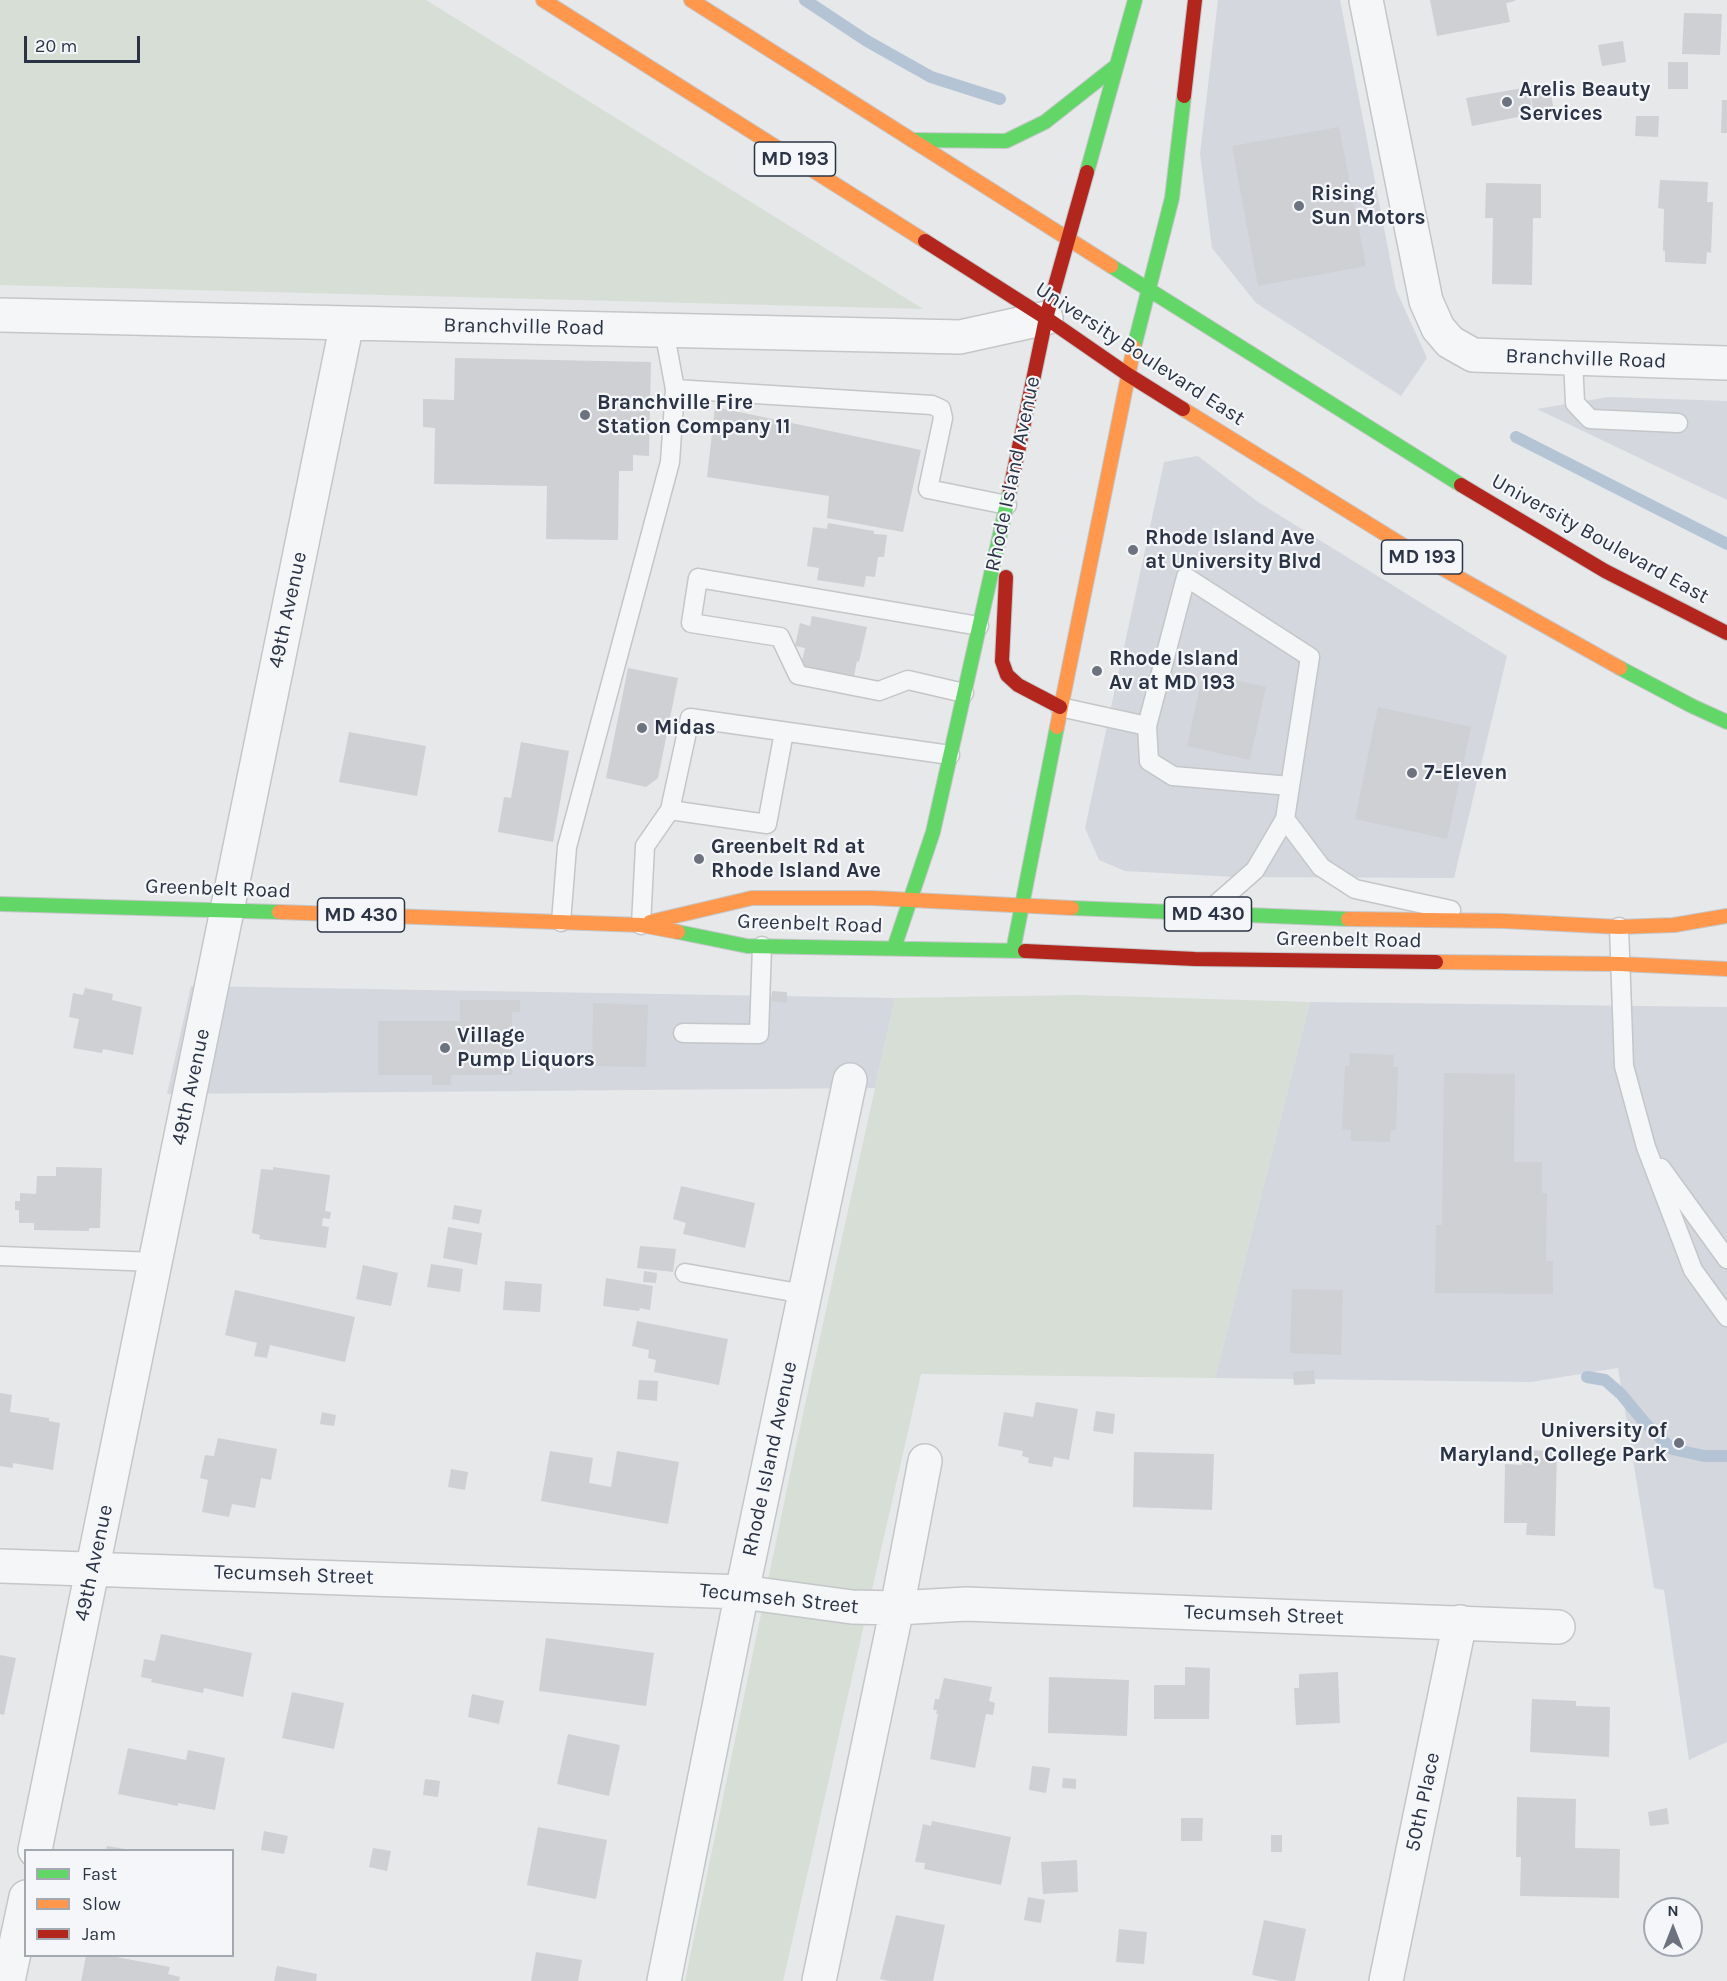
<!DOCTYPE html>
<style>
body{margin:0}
#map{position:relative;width:1727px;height:1981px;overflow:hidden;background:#e6e8ea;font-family:Karla,sans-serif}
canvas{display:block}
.legend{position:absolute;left:24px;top:1849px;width:210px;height:108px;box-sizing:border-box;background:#f4f6f9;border:2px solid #a4a8b1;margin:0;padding:8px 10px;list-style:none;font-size:18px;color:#2b3445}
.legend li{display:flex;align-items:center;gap:12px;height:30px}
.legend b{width:30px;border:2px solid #a4a8b1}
.north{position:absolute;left:1643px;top:1897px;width:60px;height:60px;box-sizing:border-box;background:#f4f6f9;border:2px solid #a4a8b1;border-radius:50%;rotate:0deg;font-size:16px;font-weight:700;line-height:24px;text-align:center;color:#2b3445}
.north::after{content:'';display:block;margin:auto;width:21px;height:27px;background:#6c737f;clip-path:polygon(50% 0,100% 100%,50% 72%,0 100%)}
.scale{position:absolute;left:24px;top:36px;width:116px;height:27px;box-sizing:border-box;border:3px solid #2b3445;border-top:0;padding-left:8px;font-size:18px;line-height:21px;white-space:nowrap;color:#2b3445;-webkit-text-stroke:4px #f4f6f9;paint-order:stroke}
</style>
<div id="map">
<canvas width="1727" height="1981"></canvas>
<ul class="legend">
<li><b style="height:8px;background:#63d668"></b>Fast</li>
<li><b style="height:8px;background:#ff974d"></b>Slow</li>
<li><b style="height:8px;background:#b3261e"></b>Jam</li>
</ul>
<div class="north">N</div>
<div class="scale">20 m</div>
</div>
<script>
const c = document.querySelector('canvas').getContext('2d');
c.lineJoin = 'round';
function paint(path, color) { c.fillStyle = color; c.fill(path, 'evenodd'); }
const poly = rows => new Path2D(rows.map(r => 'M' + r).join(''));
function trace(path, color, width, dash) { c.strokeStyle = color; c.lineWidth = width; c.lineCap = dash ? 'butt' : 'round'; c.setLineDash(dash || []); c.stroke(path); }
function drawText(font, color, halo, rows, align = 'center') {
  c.font = font + ' Karla,sans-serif'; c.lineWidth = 4.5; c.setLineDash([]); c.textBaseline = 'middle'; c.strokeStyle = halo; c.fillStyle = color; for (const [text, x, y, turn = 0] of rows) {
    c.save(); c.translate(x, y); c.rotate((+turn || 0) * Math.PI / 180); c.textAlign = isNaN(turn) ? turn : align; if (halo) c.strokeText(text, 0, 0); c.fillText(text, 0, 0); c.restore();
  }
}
paint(poly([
 [1218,0,1340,0,1396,290,1427,358,1401,396,1256,303,1212,248,1200,154],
 [1609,397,1727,401,1727,500,1537,409],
 [1198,456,1258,502,1507,656,1454,878,1234,877,1125,871,1099,860,1085,828,1164,462],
 [191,986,895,998,875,1088,167,1094],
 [1310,1002,1727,1007,1727,1742,1689,1760,1664,1590,1654,1588,1618,1368,1531,1382,1215,1378]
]), '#d4d7dd');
paint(poly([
 [0,0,426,0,923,309,0,285],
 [1077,995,1310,1002,1215,1378,921,1374,783,1981,685,1981,794,1455,895,998]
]), '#d6ded6');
trace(poly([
 [805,0,867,41,931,77,1000,99],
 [1516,437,1727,544],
 [1587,1377,1605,1380,1621,1394,1645,1423,1672,1449,1704,1456,1727,1456]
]), '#b4c4d5', 12);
paint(poly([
 [1430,0,1515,0,1515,1,1506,3,1510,22,1437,36],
 [1684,13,1722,14,1720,55,1682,54],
 [1623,41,1626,62,1602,66,1598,45],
 [1668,62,1688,62,1688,89,1668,89],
 [1549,83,1554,111,1534,114,1529,86],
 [1528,87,1533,114,1472,126,1466,98],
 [1722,100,1727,100,1727,133,1721,133],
 [1636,116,1659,116,1658,137,1635,136],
 [1339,127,1366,266,1258,286,1232,146],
 [1660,180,1708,182,1707,202,1713,202,1711,253,1707,252,1706,264,1665,262,1665,251,1663,251,1664,209,1658,208],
 [1486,183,1541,184,1541,218,1533,218,1532,285,1492,284,1493,218,1485,218],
 [455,358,651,362,649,456,633,455,633,471,619,471,618,540,546,539,547,486,434,484,435,428,423,427,423,399,454,400],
 [715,407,921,450,903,532,827,518,829,496,707,477],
 [828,523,874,531,874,534,887,535,884,557,878,557,875,577,866,576,864,587,817,580,819,568,807,566,813,527,827,529],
 [812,616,867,627,859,662,857,661,854,676,801,666,805,648,795,646,800,623,810,626],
 [628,668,678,678,658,778,646,787,606,778],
 [1203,673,1266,687,1250,760,1187,746],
 [1378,707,1471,727,1447,839,1355,819],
 [349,732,426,746,417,796,339,782],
 [521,742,569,751,553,842,498,832,504,797,511,798],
 [85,988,113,994,112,1000,142,1007,133,1055,103,1049,102,1053,73,1048,79,1019,69,1017,73,993,83,995],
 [772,991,787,992,787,1003,771,1001],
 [460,1000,520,1000,520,1012,512,1012,512,1075,451,1075,451,1085,432,1085,432,1075,378,1075,378,1021,460,1021],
 [593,1003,648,1005,646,1067,592,1066],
 [1350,1053,1394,1055,1393,1067,1398,1067,1396,1130,1391,1130,1390,1142,1351,1141,1351,1130,1342,1129,1345,1066,1349,1066],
 [1444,1073,1515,1074,1514,1162,1542,1162,1542,1193,1547,1193,1546,1261,1553,1261,1553,1294,1435,1293,1436,1225,1442,1225],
 [56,1167,102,1168,100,1228,89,1228,89,1231,34,1230,34,1223,19,1223,19,1210,15,1210,15,1201,20,1201,20,1193,36,1194,37,1176,56,1176],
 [273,1167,330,1175,325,1211,331,1212,330,1219,323,1218,322,1226,329,1227,326,1248,259,1239,260,1235,252,1233,261,1169,273,1170],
 [681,1186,755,1203,745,1248,683,1234,686,1223,673,1219],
 [454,1205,482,1210,479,1224,452,1219],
 [448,1227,482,1233,477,1265,443,1258],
 [640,1246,676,1249,673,1272,637,1268],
 [431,1264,463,1269,460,1292,427,1287],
 [363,1265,398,1273,391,1306,356,1299],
 [644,1271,657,1273,656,1283,643,1282],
 [606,1278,653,1286,650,1310,640,1308,639,1311,603,1306],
 [505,1281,542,1284,540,1312,503,1310],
 [1292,1289,1343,1290,1341,1355,1290,1353],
 [235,1290,355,1317,345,1362,270,1345,267,1358,254,1356,257,1343,225,1335],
 [637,1321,728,1339,719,1385,654,1372,656,1360,648,1358,649,1350,632,1346],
 [1314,1370,1315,1384,1294,1385,1293,1372],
 [639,1380,658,1381,657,1401,637,1399],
 [0,1393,12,1395,10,1412,49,1418,49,1421,60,1423,53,1470,13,1463,13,1468,0,1466],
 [1036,1402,1078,1409,1069,1460,1054,1457,1052,1467,1028,1463,1029,1458,1022,1456,1023,1451,998,1446,1004,1412,1033,1417],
 [1096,1411,1115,1414,1113,1434,1093,1431],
 [322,1412,336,1415,334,1426,320,1424],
 [218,1438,277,1449,271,1480,261,1478,255,1508,232,1504,229,1517,202,1512,208,1480,200,1478,205,1455,214,1456],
 [1522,1450,1557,1451,1555,1536,1526,1535,1527,1523,1504,1523,1505,1464,1522,1465],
 [550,1451,593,1458,589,1483,611,1487,617,1451,679,1462,668,1524,541,1501],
 [1134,1452,1214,1454,1212,1510,1133,1507],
 [451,1469,468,1472,465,1490,448,1487],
 [161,1634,252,1653,243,1697,204,1688,203,1693,151,1682,152,1679,141,1677,144,1659,155,1661],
 [546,1638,654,1653,646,1706,539,1691],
 [0,1655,16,1658,4,1715,0,1714],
 [1185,1667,1210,1668,1209,1719,1154,1719,1154,1685,1185,1685],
 [1338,1672,1340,1723,1296,1725,1294,1688,1299,1688,1299,1674],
 [1049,1677,1129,1680,1127,1736,1048,1733],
 [944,1678,992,1687,989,1701,995,1703,993,1715,986,1714,975,1768,930,1759,938,1714,936,1714,937,1710,933,1710,935,1699,939,1699],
 [292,1692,344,1703,334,1749,282,1738],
 [472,1694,504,1701,499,1724,468,1717],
 [1532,1699,1576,1701,1576,1706,1610,1707,1609,1757,1530,1752],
 [568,1734,620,1745,609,1796,557,1784],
 [128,1748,186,1760,188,1750,225,1758,215,1810,178,1803,178,1806,118,1794],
 [1032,1766,1050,1768,1046,1793,1029,1790],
 [1063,1778,1076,1779,1076,1789,1062,1788],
 [425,1779,440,1781,438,1797,423,1795],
 [1517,1797,1576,1799,1575,1848,1620,1849,1619,1898,1520,1896,1521,1857,1516,1857],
 [1667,1808,1669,1824,1650,1826,1648,1812],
 [1181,1818,1203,1818,1202,1841,1181,1841],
 [932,1821,1011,1837,1001,1885,924,1869,925,1863,915,1862,923,1824,931,1826],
 [538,1827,607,1840,596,1899,527,1885],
 [264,1831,288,1836,284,1854,261,1850],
 [1271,1835,1282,1835,1282,1852,1271,1852],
 [107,1846,125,1849,125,1850,106,1850],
 [373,1848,391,1851,387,1871,369,1867],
 [1077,1860,1078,1892,1043,1894,1041,1862],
 [1028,1897,1045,1900,1041,1923,1024,1920],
 [896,1915,945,1925,933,1981,890,1981,880,1979],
 [1264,1920,1306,1929,1295,1981,1281,1981,1252,1975],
 [1119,1929,1147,1932,1144,1964,1116,1962],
 [536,1952,582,1960,578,1981,531,1981],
 [86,1956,111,1956,170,1967,168,1974,180,1977,179,1981,81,1981],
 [277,1966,317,1974,316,1981,274,1981]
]), '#ced0d3');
const lane = poly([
 [1573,359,1575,403,1590,419,1678,423],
 [675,389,932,405,941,409,943,418,928,489,1007,505],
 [964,693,908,680,879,691,798,675,780,637,691,623,698,578,979,626],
 [1060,707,1147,726],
 [670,810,767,824,784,732],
 [1285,819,1321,867,1355,889,1451,910],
 [1205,914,1255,870,1285,819,1310,657,1186,577,1147,726,1149,761,1173,776,1290,786],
 [561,922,567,847,670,462,675,389,664,330],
 [641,925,645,846,670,810,690,718,950,755],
 [1619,927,1624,1066,1646,1147,1693,1270,1727,1317],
 [683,1033,759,1034,762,946],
 [1661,1168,1727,1259],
 [0,1256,155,1262],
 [685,1273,804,1294]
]);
const street = poly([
 [1366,0,1426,301,1438,328,1450,342,1473,355,1727,363],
 [0,315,960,337,1046,318],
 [0,1566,742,1592,852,1607,897,1608,966,1604,1558,1627],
 [35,1850,347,323],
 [8,1981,26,1897],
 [664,1981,742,1592,850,1080],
 [819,1981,897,1608,925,1461],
 [1386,1981,1460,1622]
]);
const fast = poly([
 [912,140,1006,141,1045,122,1116,66],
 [1087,172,1135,0],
 [1111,266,1461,485],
 [1134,347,1172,198,1184,96],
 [1620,668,1692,706,1727,722],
 [0,904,279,912],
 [1072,908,1348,919],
 [678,932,747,946,1025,951],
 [894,948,933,832,1010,490],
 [1013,951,1057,727]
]);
const slow = poly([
 [543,0,925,241],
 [691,0,1111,266],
 [1183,409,1422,557,1620,668],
 [1057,727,1134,347],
 [279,912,641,925,678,932],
 [1348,919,1504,921,1619,927,1674,925,1727,916],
 [650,922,752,898,872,898,1072,908],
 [1436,962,1620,964,1727,969]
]);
const jam = poly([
 [1184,96,1195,0],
 [925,241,1046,318,1127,374,1183,409],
 [1461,485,1605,571,1727,633],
 [1010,490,1046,318,1087,172],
 [1006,577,1002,661,1007,675,1018,685,1060,707],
 [1025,951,1195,959,1436,962]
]);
trace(lane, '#c4c6c8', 21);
trace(street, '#c4c6c8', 36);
trace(fast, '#c4c6c8', 16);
trace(slow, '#c4c6c8', 16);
trace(jam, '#c4c6c8', 16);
trace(lane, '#f5f6f7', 18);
trace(street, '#f5f6f7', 33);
trace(fast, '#63d668', 14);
trace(slow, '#ff974d', 14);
trace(jam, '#b3261e', 14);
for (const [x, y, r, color] of [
 [1507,102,6,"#6c737f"],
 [1299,206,6,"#6c737f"],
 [585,415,6,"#6c737f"],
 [1133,550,6,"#6c737f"],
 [1097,671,6,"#6c737f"],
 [642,728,6,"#6c737f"],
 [1412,773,6,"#6c737f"],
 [699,859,6,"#6c737f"],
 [445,1048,6,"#6c737f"],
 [1679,1443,6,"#6c737f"]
]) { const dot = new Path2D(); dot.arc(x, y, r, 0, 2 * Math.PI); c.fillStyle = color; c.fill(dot); trace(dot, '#f4f6f9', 2); }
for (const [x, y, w] of [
 [795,159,81],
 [1422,557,81],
 [1208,914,87],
 [361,915,87]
]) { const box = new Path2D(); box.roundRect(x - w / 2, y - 17, w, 34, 4.5); c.fillStyle = '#f4f6f9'; c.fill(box); trace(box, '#2b3445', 1.5); }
drawText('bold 20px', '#2b3445', null, [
 ["MD 193",795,159],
 ["MD 193",1422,557],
 ["MD 430",1208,914],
 ["MD 430",361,915]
]);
drawText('bold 21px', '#2b3445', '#f4f6f9', [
 ["Arelis Beauty",1519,90],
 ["Services",1519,114],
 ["Rising",1311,194],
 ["Sun Motors",1311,218],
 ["Branchville Fire",597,403],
 ["Station Company 11",597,427],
 ["Rhode Island Ave",1145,538],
 ["at University Blvd",1145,562],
 ["Rhode Island",1109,659],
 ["Av at MD 193",1109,683],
 ["Midas",654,728],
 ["7-Eleven",1424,773],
 ["Greenbelt Rd at",711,847],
 ["Rhode Island Ave",711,871],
 ["Village",457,1036],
 ["Pump Liquors",457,1060],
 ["University of",1667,1431,"right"],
 ["Maryland, College Park",1667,1455,"right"]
], 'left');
drawText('21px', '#2b3445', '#f4f6f9', [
 ["Branchville Road",524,327,1],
 ["University Boulevard East",1140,354,33],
 ["Branchville Road",1586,359,2],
 ["Rhode Island Avenue",1013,474,-78],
 ["University Boulevard East",1600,539,29],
 ["49th Avenue",288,610,-78],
 ["Greenbelt Road",218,889,2],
 ["Greenbelt Road",810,924,2],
 ["Greenbelt Road",1349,940,1],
 ["49th Avenue",191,1087,-78],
 ["Rhode Island Avenue",770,1459,-78],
 ["49th Avenue",94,1563,-78],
 ["Tecumseh Street",294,1575,2],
 ["Tecumseh Street",779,1599,6],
 ["Tecumseh Street",1264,1615,2],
 ["50th Place",1423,1802,-78]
]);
</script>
